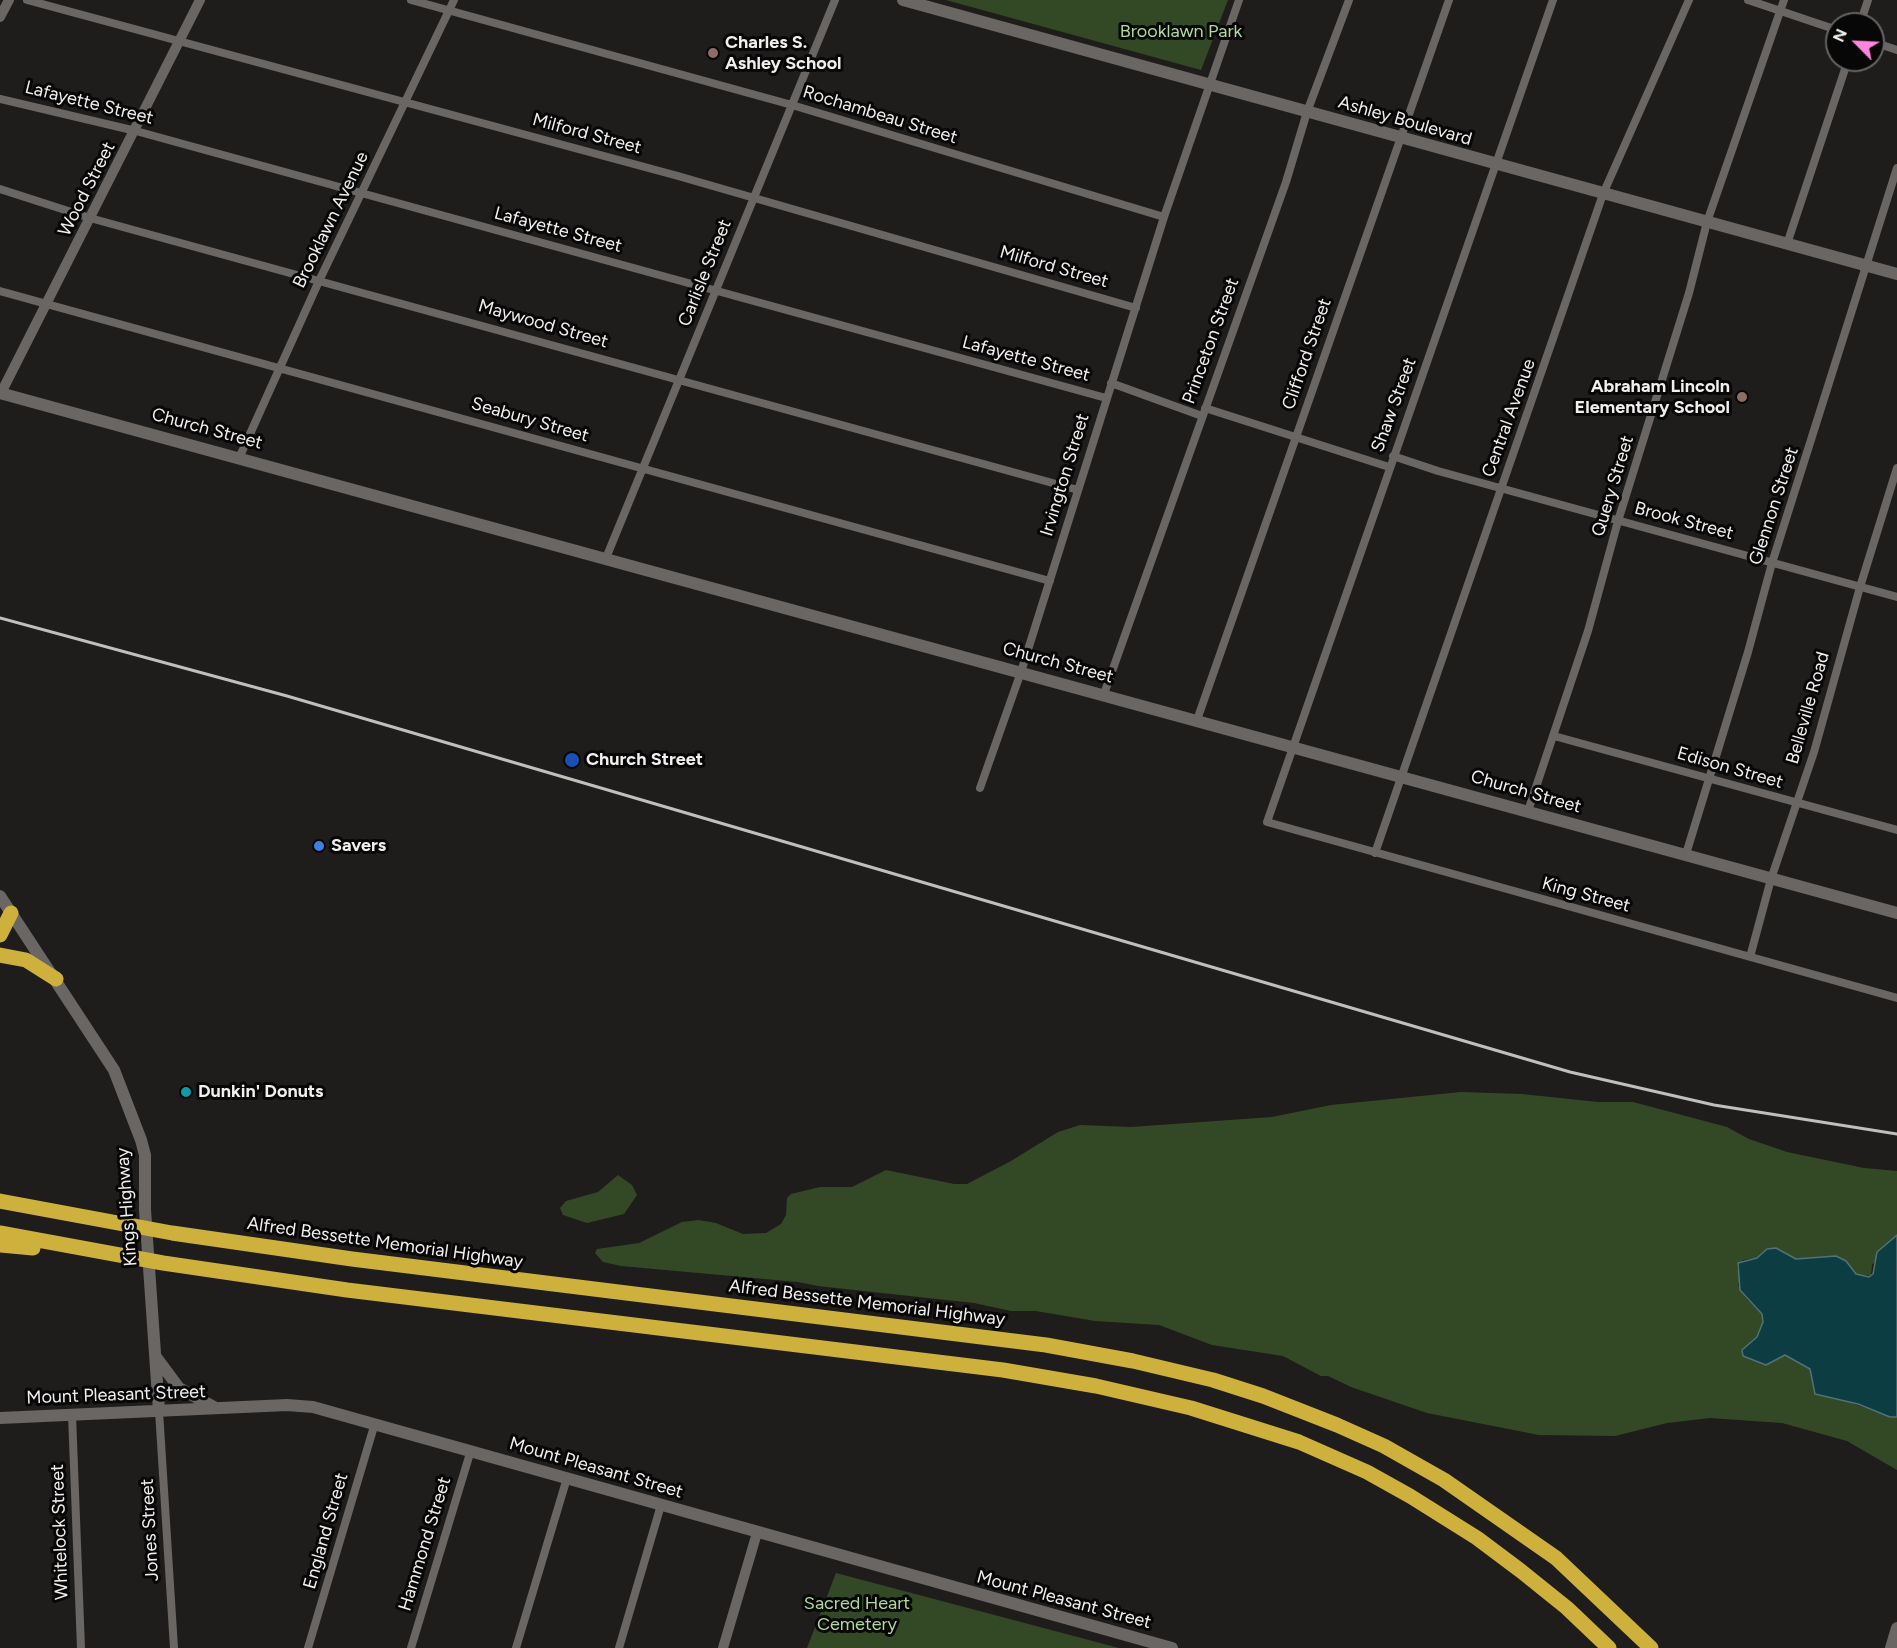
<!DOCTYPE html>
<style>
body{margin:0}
#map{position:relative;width:1897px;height:1648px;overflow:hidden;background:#1f1d1b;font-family:Figtree,sans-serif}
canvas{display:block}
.north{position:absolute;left:1825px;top:12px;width:60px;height:60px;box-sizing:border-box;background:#080707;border:2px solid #656463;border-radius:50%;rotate:294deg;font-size:16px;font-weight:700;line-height:24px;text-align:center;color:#f1efee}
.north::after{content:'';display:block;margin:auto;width:21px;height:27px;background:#ff85de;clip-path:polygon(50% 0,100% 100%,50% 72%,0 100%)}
</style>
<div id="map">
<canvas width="1897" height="1648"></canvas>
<div class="north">N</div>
</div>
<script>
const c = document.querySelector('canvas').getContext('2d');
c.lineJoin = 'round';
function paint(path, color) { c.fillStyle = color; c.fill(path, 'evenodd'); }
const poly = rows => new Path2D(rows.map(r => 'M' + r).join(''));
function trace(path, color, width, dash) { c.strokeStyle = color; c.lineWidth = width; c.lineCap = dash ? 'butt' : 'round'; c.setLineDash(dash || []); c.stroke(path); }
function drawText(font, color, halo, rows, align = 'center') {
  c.font = font + ' Figtree,sans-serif'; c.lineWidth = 6; c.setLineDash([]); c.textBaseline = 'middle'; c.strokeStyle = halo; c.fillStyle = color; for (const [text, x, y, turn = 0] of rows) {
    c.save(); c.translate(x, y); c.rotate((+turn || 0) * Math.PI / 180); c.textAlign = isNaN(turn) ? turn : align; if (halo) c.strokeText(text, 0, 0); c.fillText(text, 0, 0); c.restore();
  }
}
paint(poly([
 [946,0,1228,0,1201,70],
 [1461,1092,1522,1094,1598,1102,1633,1102,1727,1127,1749,1139,1787,1152,1864,1168,1897,1171,1897,1235,1872,1265,1871,1276,1856,1274,1846,1262,1796,1259,1776,1248,1767,1249,1757,1258,1743,1260,1737,1266,1740,1279,1738,1285,1745,1297,1762,1314,1763,1322,1757,1337,1742,1350,1745,1357,1766,1365,1785,1355,1810,1369,1835,1397,1890,1417,1897,1417,1897,1470,1847,1441,1782,1423,1710,1418,1667,1423,1615,1436,1539,1435,1427,1413,1351,1387,1328,1376,1321,1376,1283,1356,1212,1345,1159,1325,1095,1321,1036,1311,1011,1311,974,1303,818,1286,798,1282,621,1266,603,1262,595,1253,597,1249,639,1243,682,1222,699,1220,716,1223,743,1234,766,1233,781,1224,786,1215,787,1198,791,1194,820,1187,852,1187,886,1170,954,1184,967,1184,1011,1161,1058,1132,1080,1125,1131,1127,1272,1117,1331,1105],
 [618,1175,632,1185,637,1195,624,1214,587,1223,563,1215,560,1208,566,1201,598,1192],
 [836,1573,1119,1648,807,1648]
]), '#334926');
const water = poly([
 [1897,1235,1897,1417,1890,1417,1858,1404,1815,1394,1810,1369,1785,1355,1766,1365,1743,1356,1742,1350,1757,1337,1763,1322,1762,1314,1740,1290,1738,1263,1757,1258,1767,1249,1776,1248,1796,1259,1836,1256,1846,1261,1856,1274,1869,1277,1873,1274,1877,1252,1897,1235]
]);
paint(water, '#0c3d42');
trace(water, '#517276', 1.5);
trace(poly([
 [27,0,678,176,1136,308],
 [411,0,792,105,1164,217],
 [1553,0,1267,822,1897,998],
 [1748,0,1837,30],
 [1860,24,1868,0],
 [1873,42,1897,50],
 [0,99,136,131,1106,398],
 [0,189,90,218,1078,490],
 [1787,244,1848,60],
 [0,291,1050,581],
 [1111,383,1202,416],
 [1205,408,1389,467],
 [240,456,319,281,454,0],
 [1393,456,1438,471,1897,597],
 [606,558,835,0],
 [1104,694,1286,182,1307,112,1349,0],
 [1197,720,1449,0],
 [1554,736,1897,830],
 [980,788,1021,672,1164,217,1239,0],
 [1528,811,1588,631,1618,521,1689,293,1707,222,1784,0],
 [1375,853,1603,194,1689,0],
 [1686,854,1748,652,1772,563,1897,168],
 [1750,957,1771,879,1814,752,1860,587,1897,468],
 [159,1411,174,1648],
 [72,1415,81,1648],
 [308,1648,375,1423],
 [411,1648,471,1450],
 [516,1648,567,1478],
 [619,1648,661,1505]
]), '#696664', 8);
trace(poly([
 [0,17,9,0],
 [1,393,200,0],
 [723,1648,757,1533]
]), '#696664', 10);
trace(poly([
 [903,0,1897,274],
 [0,393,1897,913],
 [0,896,114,1070,141,1140,145,1155,145,1210,159,1411],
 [156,1357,179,1388,214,1407],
 [0,1418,287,1405,313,1407,1172,1648],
 [1891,1648,1897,1628]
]), '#696664', 12);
trace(poly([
 [0,935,11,913],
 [0,955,26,960,56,979],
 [0,1201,172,1233,352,1259,1046,1345,1133,1361,1213,1380,1263,1396,1337,1425,1384,1446,1444,1480,1556,1558,1651,1648],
 [0,1233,163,1263,347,1290,1003,1370,1096,1386,1191,1408,1299,1442,1367,1472,1410,1496,1477,1538,1521,1571,1567,1608,1609,1648],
 [0,1245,33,1248]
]), '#ceb03d', 15);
trace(poly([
 [0,618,287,696,1570,1072,1714,1105,1897,1134]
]), '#c1bfbe', 3);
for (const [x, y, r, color] of [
 [713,53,6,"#8d6e63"],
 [1742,397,6,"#8d6e63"],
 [572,760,8,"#1a4fb4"],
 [319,846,6,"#3f7fe0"],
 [186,1092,6,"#0f9aa8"]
]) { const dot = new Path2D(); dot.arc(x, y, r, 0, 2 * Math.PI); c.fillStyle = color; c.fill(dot); trace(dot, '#080707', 2); }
drawText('18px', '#b1d89a', '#080707', [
 ["Brooklawn Park",1181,32],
 ["Sacred Heart",857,1604],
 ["Cemetery",857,1625]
]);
drawText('bold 18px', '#f1efee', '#080707', [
 ["Charles S.",725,43],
 ["Ashley School",725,64],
 ["Abraham Lincoln",1730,387,"right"],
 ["Elementary School",1730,408,"right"],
 ["Church Street",586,760],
 ["Savers",331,846],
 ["Dunkin' Donuts",198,1092]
], 'left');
drawText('18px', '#f1efee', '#080707', [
 ["Lafayette Street",89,103,14],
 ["Rochambeau Street",880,115,17],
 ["Ashley Boulevard",1405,121,16],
 ["Milford Street",587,134,15],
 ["Wood Street",87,189,-63],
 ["Brooklawn Avenue",331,220,-64],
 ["Lafayette Street",558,230,15],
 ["Milford Street",1054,267,16],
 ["Carlisle Street",705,273,-68],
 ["Maywood Street",543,324,16],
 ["Princeton Street",1211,341,-70],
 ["Clifford Street",1307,354,-71],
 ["Lafayette Street",1026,359,15],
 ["Shaw Street",1394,405,-70],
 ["Central Avenue",1509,418,-70],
 ["Seabury Street",530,420,16],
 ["Church Street",207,429,15],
 ["Irvington Street",1065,475,-73],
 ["Query Street",1613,486,-73],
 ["Glennon Street",1774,506,-72],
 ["Brook Street",1684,521,15],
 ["Church Street",1058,663,15],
 ["Belleville Road",1808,708,-74],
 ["Edison Street",1730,768,16],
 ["Church Street",1526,792,16],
 ["King Street",1586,895,15],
 ["Kings Highway",127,1207,-94],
 ["Alfred Bessette Memorial Highway",385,1243,8],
 ["Alfred Bessette Memorial Highway",867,1303,7],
 ["Mount Pleasant Street",116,1395,-2],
 ["Mount Pleasant Street",596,1468,16],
 ["Jones Street",150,1530,-93],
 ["England Street",326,1531,-74],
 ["Whitelock Street",60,1532,-92],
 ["Hammond Street",425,1544,-73],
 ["Mount Pleasant Street",1064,1600,15]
]);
</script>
